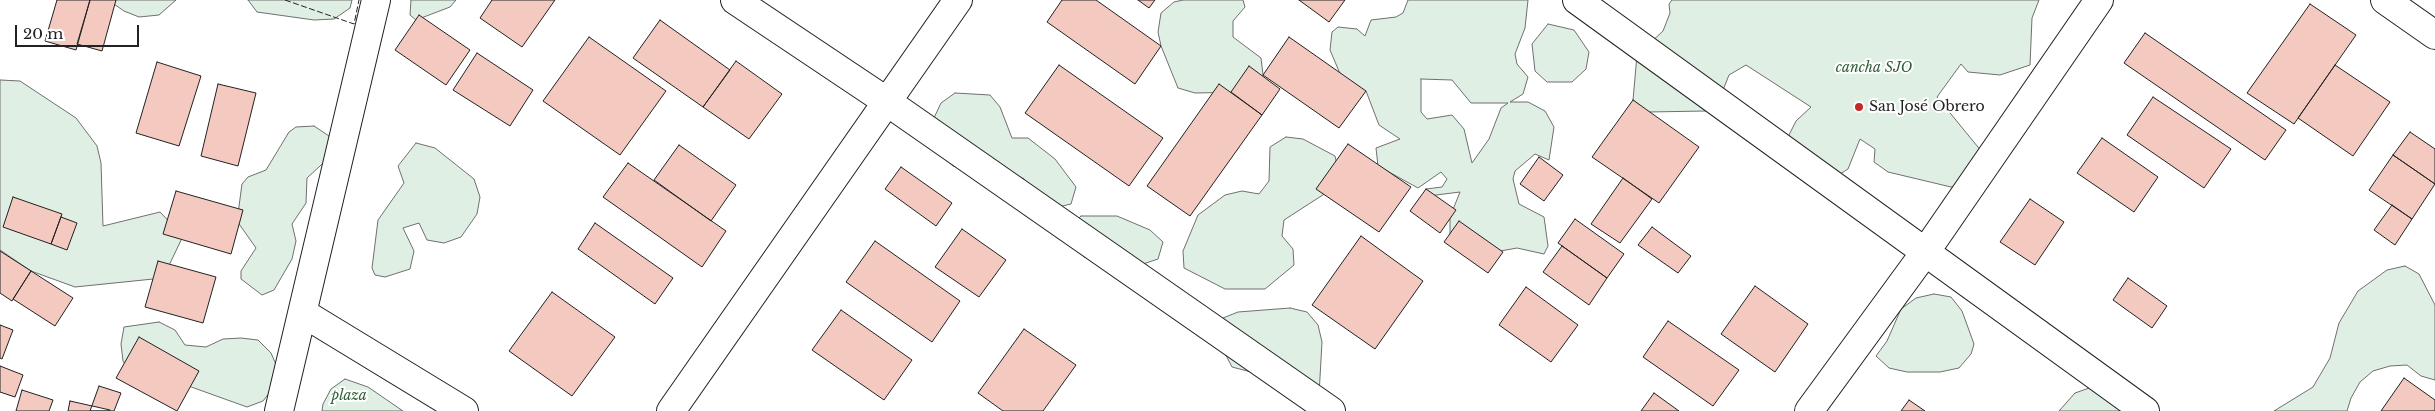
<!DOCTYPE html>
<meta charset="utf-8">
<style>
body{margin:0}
#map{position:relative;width:2435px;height:411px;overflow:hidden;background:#fff;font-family:"Libre Baskerville",serif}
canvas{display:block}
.scale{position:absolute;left:15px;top:25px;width:124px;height:22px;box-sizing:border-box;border:2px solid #222;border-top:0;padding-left:6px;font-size:15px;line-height:18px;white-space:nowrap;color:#222;-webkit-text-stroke:4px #fff;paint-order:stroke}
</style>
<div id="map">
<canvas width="2435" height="411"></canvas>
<div class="scale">20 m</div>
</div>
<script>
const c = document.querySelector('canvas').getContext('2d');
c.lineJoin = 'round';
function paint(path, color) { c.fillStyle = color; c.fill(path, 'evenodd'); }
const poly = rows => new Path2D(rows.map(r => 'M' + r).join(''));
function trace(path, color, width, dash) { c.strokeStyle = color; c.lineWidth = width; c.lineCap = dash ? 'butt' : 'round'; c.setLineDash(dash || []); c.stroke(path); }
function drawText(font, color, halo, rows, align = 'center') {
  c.font = font + ' "Libre Baskerville",serif'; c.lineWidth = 4; c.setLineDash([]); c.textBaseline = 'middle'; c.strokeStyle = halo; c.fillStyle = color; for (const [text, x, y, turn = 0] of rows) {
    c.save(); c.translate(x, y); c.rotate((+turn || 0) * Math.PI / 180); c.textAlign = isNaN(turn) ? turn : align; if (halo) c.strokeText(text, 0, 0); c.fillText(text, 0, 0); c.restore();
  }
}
const green = poly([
 [108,0,176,0,159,15,139,17,124,11,108,0],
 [248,0,352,0,350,8,334,19,314,20,257,12,248,0],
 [411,0,456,0,450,7,416,20,410,15,411,0],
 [1183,0,1243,0,1245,7,1233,21,1233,37,1261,58,1263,75,1249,92,1195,93,1178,88,1161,46,1158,32,1161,13,1174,2,1183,0],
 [1408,0,1528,0,1525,28,1515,54,1517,64,1528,77,1523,94,1510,102,1528,102,1545,111,1554,127,1549,160,1535,154,1515,171,1513,179,1519,204,1544,217,1548,246,1544,254,1517,248,1484,254,1450,235,1450,217,1460,192,1428,196,1426,189,1442,187,1447,179,1441,172,1418,188,1378,166,1376,148,1400,139,1379,125,1366,91,1344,83,1330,50,1332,32,1338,27,1357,29,1365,36,1371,20,1396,17,1403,13,1408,0],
 [1421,79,1452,80,1471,103,1508,103,1501,108,1489,139,1472,163,1464,129,1452,115,1427,119,1421,112,1421,79],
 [1672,0,2039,0,2032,18,2030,65,2000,75,1968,72,1961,64,1937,97,1982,152,1968,183,1951,187,1888,172,1874,162,1875,149,1860,139,1848,169,1834,178,1780,153,1796,121,1811,107,1746,65,1729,75,1723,90,1706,111,1648,112,1633,100,1637,55,1663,31,1670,13,1669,4,1672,0],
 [1548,24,1574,30,1589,52,1586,69,1572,82,1547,82,1535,71,1532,44,1548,24],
 [0,80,20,81,76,118,97,146,101,163,103,226,160,212,183,236,163,278,75,287,31,271,0,250,0,80],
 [955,93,990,95,1000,107,1012,138,1028,138,1055,159,1076,187,1071,204,1037,212,1024,179,1008,171,973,172,953,166,940,154,933,120,941,103,955,93],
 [314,126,329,136,333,154,307,178,306,203,292,224,296,241,292,259,274,290,262,295,241,279,241,271,256,248,237,221,242,184,248,177,266,170,289,132,296,127,314,126],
 [1286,137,1303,139,1335,156,1339,173,1329,191,1284,220,1282,236,1293,249,1294,265,1265,289,1225,289,1184,268,1183,251,1198,215,1225,195,1242,191,1259,194,1269,181,1270,147,1286,137],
 [416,143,435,148,474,179,480,197,477,214,461,237,444,243,427,240,419,223,403,228,414,251,410,269,385,277,375,275,372,268,378,220,404,183,398,166,416,143],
 [1081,216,1117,216,1150,230,1163,242,1158,259,1140,265,1101,263,1084,257,1072,245,1069,228,1081,216],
 [2405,266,2419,274,2435,305,2435,380,2421,376,2407,365,2390,366,2373,371,2360,382,2351,398,2347,411,2274,411,2313,387,2330,358,2339,323,2358,291,2387,270,2405,266],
 [1934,294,1951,297,1962,311,1974,344,1971,354,1959,368,1940,372,1907,372,1889,368,1876,356,1887,341,1901,309,1916,298,1934,294],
 [1290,308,1307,312,1318,325,1322,342,1319,395,1270,377,1232,367,1215,334,1223,318,1238,312,1290,308],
 [159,322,175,330,185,345,206,347,223,339,241,338,258,340,271,353,278,369,274,387,263,401,247,407,183,384,131,375,123,361,121,344,124,327,159,322],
 [345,379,368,387,403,411,322,411,323,404,331,389,345,379],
 [2092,387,2127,411,2059,411,2075,393,2092,387]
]);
paint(green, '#e0efe3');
trace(green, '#6f6f6f', 1);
const building = poly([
 [57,0,90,0,76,50,45,41,57,0],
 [90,0,116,0,102,51,77,44,90,0],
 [492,0,555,0,522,47,480,18,492,0],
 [1062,0,1096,0,1161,46,1135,84,1047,22,1062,0],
 [1138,0,1155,0,1149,8,1138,0],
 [1299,0,1345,0,1329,22,1299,0],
 [2310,4,2356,35,2294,124,2247,93,2310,4],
 [419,15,470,50,446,85,395,50,419,15],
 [660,20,730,70,703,107,633,58,660,20],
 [2145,33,2286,130,2265,160,2124,63,2145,33],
 [589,37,666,91,620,155,543,101,589,37],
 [1289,37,1366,91,1339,128,1263,75,1289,37],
 [477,53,533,90,510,126,453,90,477,53],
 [736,61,782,94,749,139,703,107,736,61],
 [157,62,201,76,179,146,136,133,157,62],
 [1059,65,1163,138,1129,186,1025,113,1059,65],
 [2335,65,2390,102,2353,156,2298,118,2335,65],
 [1249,66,1280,89,1262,115,1231,92,1249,66],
 [218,84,256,93,238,166,201,156,218,84],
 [1219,84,1262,115,1190,216,1147,186,1219,84],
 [2153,97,2231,149,2204,188,2127,135,2153,97],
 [1633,100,1699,147,1659,203,1592,157,1633,100],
 [2410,132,2435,149,2435,184,2393,155,2410,132],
 [2102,138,2158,177,2134,212,2077,173,2102,138],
 [1348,144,1411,187,1379,232,1316,189,1348,144],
 [679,145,736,185,711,221,654,180,679,145],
 [2393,155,2435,184,2412,219,2369,190,2393,155],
 [1539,157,1563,175,1544,201,1520,184,1539,157],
 [628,163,726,231,702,267,603,197,628,163],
 [901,167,952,203,936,226,885,189,901,167],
 [1623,178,1652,199,1620,243,1591,224,1623,178],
 [1426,189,1456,210,1440,233,1410,211,1426,189],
 [176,191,243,210,231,254,163,234,176,191],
 [13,197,62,214,51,244,3,227,13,197],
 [2030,199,2064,222,2035,265,2000,242,2030,199],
 [2392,205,2412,219,2395,245,2374,230,2392,205],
 [61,217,77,223,67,250,51,244,61,217],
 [1575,219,1624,254,1607,278,1558,243,1575,219],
 [1459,221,1503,252,1488,273,1444,242,1459,221],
 [595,223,673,278,655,304,578,249,595,223],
 [1652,227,1691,256,1678,273,1638,245,1652,227],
 [962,229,1006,260,979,297,935,267,962,229],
 [1361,236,1423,281,1375,349,1312,305,1361,236],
 [875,241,960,301,932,342,846,282,875,241],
 [1562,246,1607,278,1589,305,1543,272,1562,246],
 [0,251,31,271,12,301,0,293,0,251],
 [158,261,216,277,203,323,145,307,158,261],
 [31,271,73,298,55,326,13,299,31,271],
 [2128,278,2167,306,2152,328,2113,300,2128,278],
 [1755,286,1808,324,1775,372,1721,334,1755,286],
 [1526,287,1578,325,1551,362,1499,325,1526,287],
 [552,292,615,337,572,396,509,351,552,292],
 [841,310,912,360,884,400,812,350,841,310],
 [1668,321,1739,370,1713,406,1643,357,1668,321],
 [0,325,13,330,2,359,0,358,0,325],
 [1024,329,1076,365,1043,411,1003,411,978,393,1024,329],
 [139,337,199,371,177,411,116,378,139,337],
 [0,366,23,375,15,397,0,392,0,366],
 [2404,378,2435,400,2435,411,2381,411,2404,378],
 [99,386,121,393,114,411,90,411,99,386],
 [22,390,53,400,49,411,16,411,22,390],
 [1654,393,1679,411,1641,411,1654,393],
 [1909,400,1925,411,1901,411,1909,400],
 [70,401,110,410,110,411,68,411,70,401]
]);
paint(building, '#f3c9c0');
trace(building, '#222', 1);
const minor = poly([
 [735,0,886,101,1331,411],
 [1577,0,2145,411],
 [2385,0,2435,35],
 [303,313,464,411],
 [279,411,376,0],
 [671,411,958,0],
 [1809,411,1926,251,2099,0]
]);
trace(minor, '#222', 30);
trace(minor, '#fff', 28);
trace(poly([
 [285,0,354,24,359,0]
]), '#222', 1, [6, 2.5]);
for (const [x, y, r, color] of [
 [1859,107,5,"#c62828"]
]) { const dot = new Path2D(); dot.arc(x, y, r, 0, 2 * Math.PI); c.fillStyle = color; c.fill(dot); trace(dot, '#fff', 2); }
drawText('italic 14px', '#2f5e38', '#fff', [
 ["cancha SJO",1874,68],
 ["plaza",349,396]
]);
drawText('14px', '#222', '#fff', [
 ["San José Obrero",1869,107]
], 'left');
</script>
